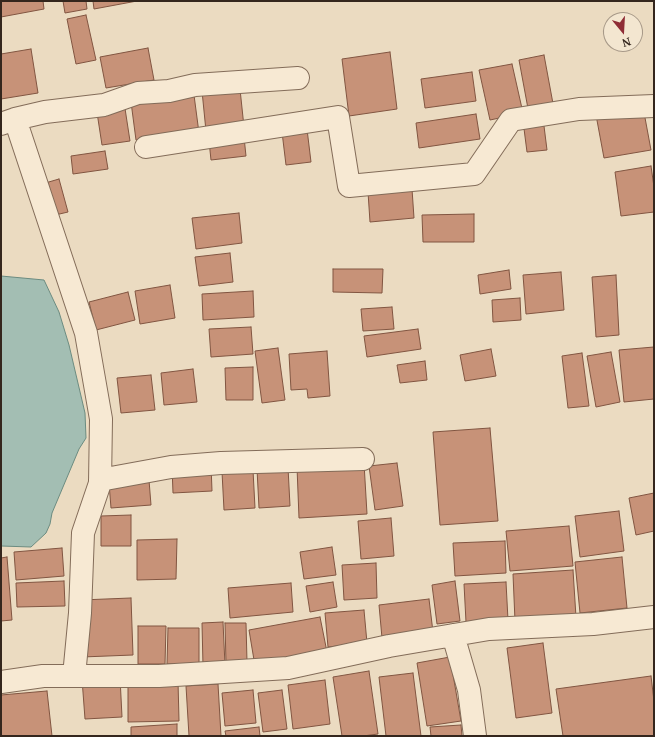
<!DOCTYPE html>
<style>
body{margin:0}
#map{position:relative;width:655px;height:737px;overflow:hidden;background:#ebdbc1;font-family:"PT Serif",serif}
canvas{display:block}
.frame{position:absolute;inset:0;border:2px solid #34261d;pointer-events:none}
.north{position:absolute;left:603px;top:12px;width:40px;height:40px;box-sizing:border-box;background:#f3e6d0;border:1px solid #a79988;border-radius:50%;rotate:162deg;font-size:11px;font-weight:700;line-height:16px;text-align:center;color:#34261d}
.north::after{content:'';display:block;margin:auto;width:14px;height:18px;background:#8f2d36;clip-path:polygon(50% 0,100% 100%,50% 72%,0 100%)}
</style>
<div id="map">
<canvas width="655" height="737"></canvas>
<div class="frame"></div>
<div class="north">N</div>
</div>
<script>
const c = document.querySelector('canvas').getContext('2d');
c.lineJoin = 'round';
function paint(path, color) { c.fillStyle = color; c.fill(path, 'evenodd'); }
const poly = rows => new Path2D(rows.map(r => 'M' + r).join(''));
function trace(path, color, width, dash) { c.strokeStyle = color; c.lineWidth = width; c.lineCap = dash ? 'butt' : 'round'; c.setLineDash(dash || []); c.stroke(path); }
const water = poly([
 [1,276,44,280,59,312,69,345,85,413,86,438,79,449,52,513,50,524,46,533,31,547,1,546,1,276]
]);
paint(water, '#a3beb3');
trace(water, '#6b8b80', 1);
const building = poly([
 [1,1,43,1,44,9,1,17,1,1],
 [63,1,86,1,87,9,65,13,63,1],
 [93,1,137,1,94,9,93,1],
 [86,15,96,60,76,64,67,19,86,15],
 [148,48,154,80,106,88,100,57,148,48],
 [31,49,38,93,1,99,1,54,31,49],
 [390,52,397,109,349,116,342,59,390,52],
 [544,55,554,109,529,114,519,60,544,55],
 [512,64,523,113,490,120,479,70,512,64],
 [472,72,476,101,425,108,421,79,472,72],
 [240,89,244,127,206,131,202,91,240,89],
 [194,95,199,133,136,140,131,102,194,95],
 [124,102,130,141,102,145,96,106,124,102],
 [643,107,651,150,604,158,596,115,643,107],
 [476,114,480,139,419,148,416,123,476,114],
 [543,118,547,150,527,152,523,121,543,118],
 [307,129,311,162,286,165,282,132,307,129],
 [244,137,246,156,211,160,209,141,244,137],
 [105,151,108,169,73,174,71,156,105,151],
 [651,166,654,187,654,212,621,216,615,172,651,166],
 [59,179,68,212,51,216,42,184,59,179],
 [412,189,414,218,370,222,368,192,412,189],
 [239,213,242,243,196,249,192,218,239,213],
 [474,214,474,242,423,242,422,215,474,214],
 [230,253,233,282,199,286,195,257,230,253],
 [333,269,383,269,382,293,333,292,333,269],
 [509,270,511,289,480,294,478,275,509,270],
 [561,272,564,310,526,314,523,275,561,272],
 [616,275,619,335,596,337,592,277,616,275],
 [170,285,175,318,140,324,135,291,170,285],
 [253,291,254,317,203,320,202,294,253,291],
 [128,292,135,320,96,330,89,302,128,292],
 [520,298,521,320,493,322,492,300,520,298],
 [392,307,394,329,363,331,361,309,392,307],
 [251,327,253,354,211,357,209,329,251,327],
 [418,329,421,349,367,357,364,336,418,329],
 [654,347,654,399,624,402,619,350,654,347],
 [278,348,285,400,262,403,255,351,278,348],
 [491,349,496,376,465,381,460,355,491,349],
 [327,351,330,396,308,398,307,389,291,390,289,354,327,351],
 [611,352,620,402,596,407,587,356,611,352],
 [582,353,589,406,568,408,562,356,582,353],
 [425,361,427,380,400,383,397,365,425,361],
 [253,367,253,400,226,400,225,368,253,367],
 [193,369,197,402,164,405,161,373,193,369],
 [151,375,155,410,121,413,117,378,151,375],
 [490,428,498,521,440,525,433,432,490,428],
 [364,463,367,514,299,518,297,467,364,463],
 [397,463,403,506,375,510,369,466,397,463],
 [211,465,212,491,173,493,172,467,211,465],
 [288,467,290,506,259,508,257,469,288,467],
 [253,470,255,508,224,510,222,472,253,470],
 [149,480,151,505,111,508,109,483,149,480],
 [654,493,654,531,636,535,629,498,654,493],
 [619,511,624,551,580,557,575,516,619,511],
 [131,515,131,546,101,546,101,516,131,515],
 [391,518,394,556,361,559,358,521,391,518],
 [569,526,573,566,510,571,506,531,569,526],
 [177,539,176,579,137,580,137,540,177,539],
 [505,541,506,573,455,576,453,543,505,541],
 [332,547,336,575,304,579,300,552,332,547],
 [62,548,64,576,16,580,14,552,62,548],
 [7,557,12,620,1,621,1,558,7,557],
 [622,557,627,608,580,613,575,562,622,557],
 [376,563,377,598,344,600,342,565,376,563],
 [573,570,576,617,515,621,513,574,573,570],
 [64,581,65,606,17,607,16,583,64,581],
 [455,581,460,621,437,624,432,585,455,581],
 [333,582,337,607,310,612,306,586,333,582],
 [506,582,508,620,466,622,464,584,506,582],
 [291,583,293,612,230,618,228,588,291,583],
 [131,598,133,655,82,657,81,600,131,598],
 [429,599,433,632,382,638,379,605,429,599],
 [364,610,367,643,328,647,325,613,364,610],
 [320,617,327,652,255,666,249,630,320,617],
 [223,622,225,665,203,666,202,623,223,622],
 [225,623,246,623,247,662,226,663,225,623],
 [138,626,166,626,165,664,138,664,138,626],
 [168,628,199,628,199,664,167,664,168,628],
 [543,643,552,713,516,718,507,648,543,643],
 [450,657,461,721,427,726,417,663,450,657],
 [369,671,378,734,363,736,342,736,333,677,369,671],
 [413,673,421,736,386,736,379,677,413,673],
 [651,676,654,701,654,736,563,736,556,689,651,676],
 [120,677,122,717,85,719,82,679,120,677],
 [325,680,330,724,293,729,288,685,325,680],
 [178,681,179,721,128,722,128,682,178,681],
 [218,684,221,736,189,736,186,686,218,684],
 [253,690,256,723,225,726,222,693,253,690],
 [282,690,287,729,263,732,258,693,282,690],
 [47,691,52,736,1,736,1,695,47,691],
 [177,724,177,736,131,736,131,727,177,724],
 [461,725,462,736,431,736,430,727,461,725],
 [259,727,260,736,226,736,225,731,259,727]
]);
paint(building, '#c79278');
trace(building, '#815541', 1);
const street = poly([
 [15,119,86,333,101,419,100,483,83,533,80,613,74,676],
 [1,124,15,119,45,112,104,105,138,93,169,91,195,85,298,78],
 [146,147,338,117,349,186,474,174,511,120,579,109,654,106],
 [100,480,171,467,221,463,363,459],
 [453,635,469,690,475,736],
 [1,682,43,676,159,676,288,668,389,646,489,629,593,624,654,617]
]);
trace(street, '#836c59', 24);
trace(street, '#f7e9d3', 22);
</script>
